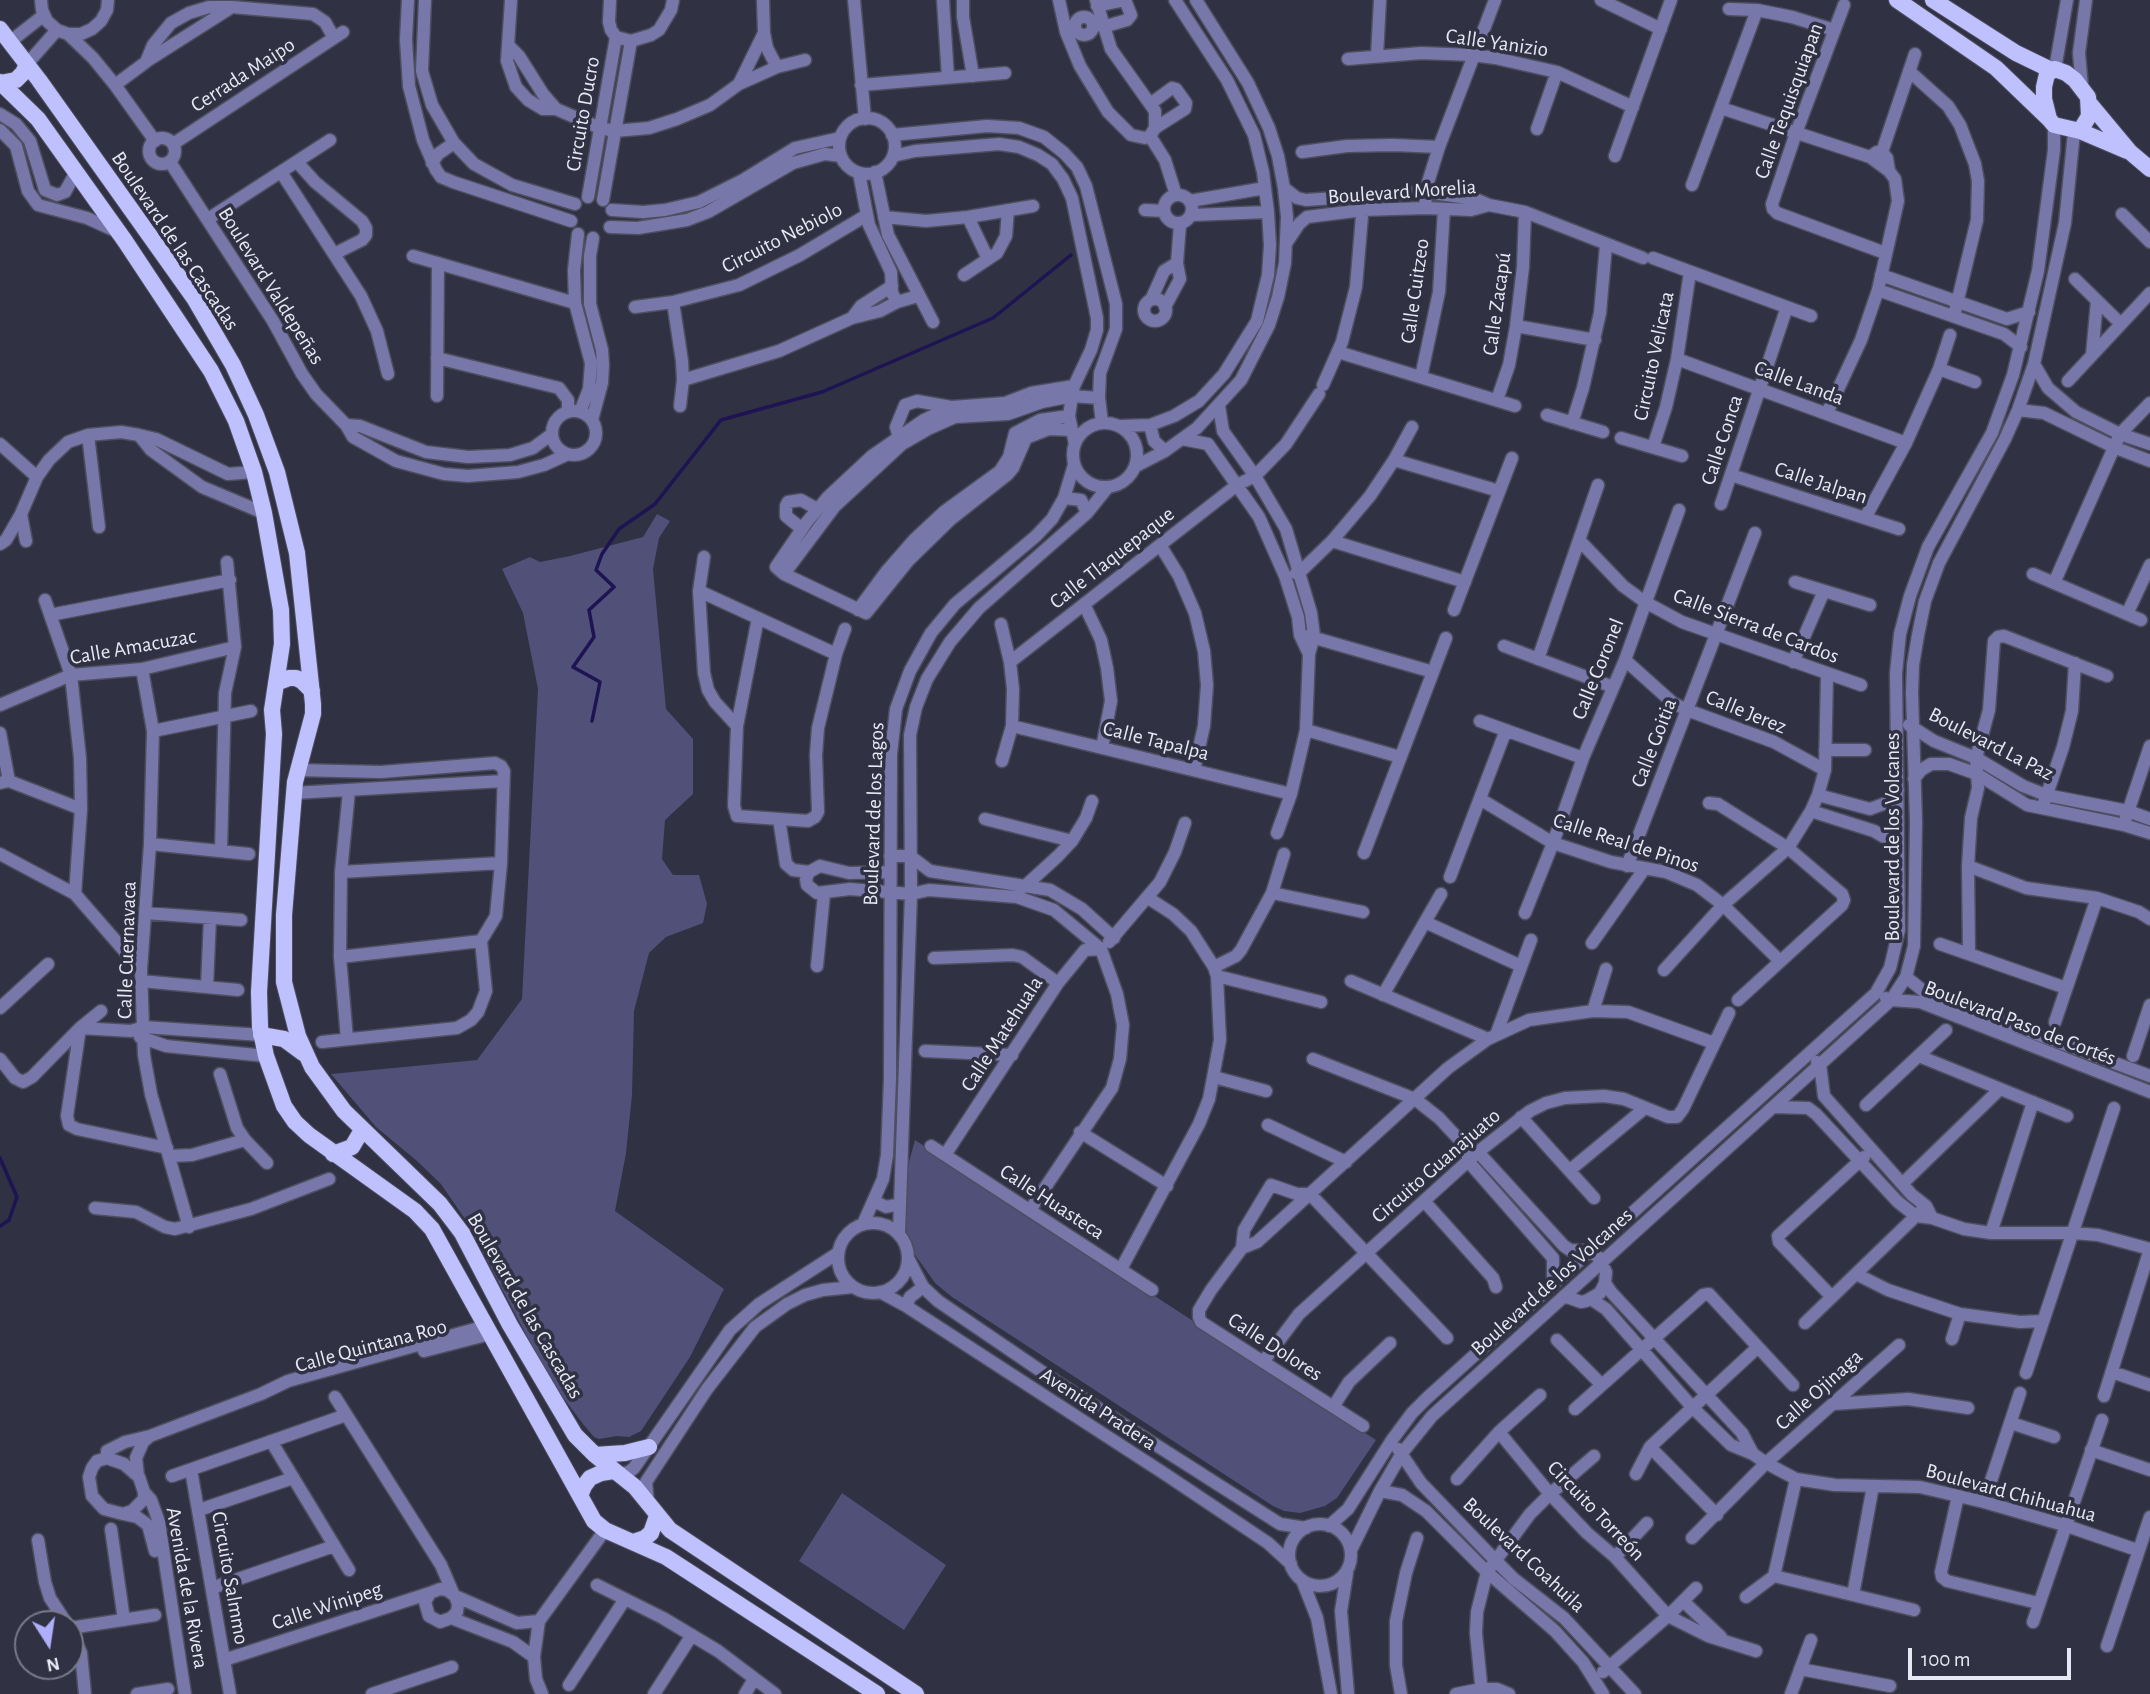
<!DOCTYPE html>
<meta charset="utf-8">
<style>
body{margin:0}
#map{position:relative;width:2150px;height:1694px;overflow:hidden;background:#303142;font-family:"Alegreya Sans",sans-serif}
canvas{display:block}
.north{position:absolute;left:14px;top:1610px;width:70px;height:70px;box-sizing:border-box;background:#303142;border:2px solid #797a89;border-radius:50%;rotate:168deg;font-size:19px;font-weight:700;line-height:28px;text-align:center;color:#e7e8f4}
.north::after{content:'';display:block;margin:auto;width:24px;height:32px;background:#aeaefb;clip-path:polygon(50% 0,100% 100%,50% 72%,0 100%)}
.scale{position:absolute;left:1908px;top:1648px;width:163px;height:32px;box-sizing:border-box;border:4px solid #e7e8f4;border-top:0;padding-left:9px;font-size:21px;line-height:24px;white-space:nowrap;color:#e7e8f4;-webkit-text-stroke:5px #303142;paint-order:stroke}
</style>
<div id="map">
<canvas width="2150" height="1694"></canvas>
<div class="north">N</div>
<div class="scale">100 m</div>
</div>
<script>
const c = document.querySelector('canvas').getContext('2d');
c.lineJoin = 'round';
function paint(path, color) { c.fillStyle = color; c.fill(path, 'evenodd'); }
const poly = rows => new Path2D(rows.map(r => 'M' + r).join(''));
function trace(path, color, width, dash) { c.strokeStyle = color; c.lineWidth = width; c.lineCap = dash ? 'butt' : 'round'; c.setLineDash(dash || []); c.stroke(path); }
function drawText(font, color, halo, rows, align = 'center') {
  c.font = font + ' "Alegreya Sans",sans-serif'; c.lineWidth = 7; c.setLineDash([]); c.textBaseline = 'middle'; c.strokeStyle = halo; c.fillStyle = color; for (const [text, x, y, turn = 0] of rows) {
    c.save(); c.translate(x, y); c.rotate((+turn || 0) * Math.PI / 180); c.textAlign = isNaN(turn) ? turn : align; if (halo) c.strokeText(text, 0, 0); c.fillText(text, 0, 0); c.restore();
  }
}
paint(poly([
 [657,514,670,521,659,538,653,569,666,709,693,739,693,794,665,820,662,859,673,875,699,875,707,904,703,923,666,937,649,953,634,1011,632,1095,626,1153,615,1211,724,1289,690,1357,641,1431,629,1437,617,1436,599,1439,594,1437,583,1424,562,1396,541,1363,467,1222,441,1184,417,1161,376,1127,331,1074,477,1060,522,999,538,689,523,613,502,569,530,557,540,562,570,556,643,537],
 [915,1140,1376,1440,1337,1498,1325,1506,1300,1513,1284,1511,1273,1506,952,1297,935,1283,913,1252,905,1231,903,1184],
 [842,1493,946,1565,904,1630,799,1561]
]), '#505079');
trace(poly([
 [592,721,600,682,573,667,594,637,589,610,614,587,596,570,602,554,619,529,655,504,721,420,822,392,993,318,1071,255],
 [0,1158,17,1197,9,1220,0,1226]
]), '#1e1353', 3.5);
const minor = poly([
 [41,0,42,10,47,21,57,30,68,34,81,34,92,29,101,21,107,10,108,0],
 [408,0,406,40,409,86,423,140,436,170,441,177,453,182,571,221],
 [425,0,422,71,432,105,454,143,474,164,512,185,575,204],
 [511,0,507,61,516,87,528,100,543,109,556,109,600,128,615,131,649,128,677,119,710,105,739,84,764,33,763,0],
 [610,0,609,22,611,30,616,37,631,41,651,35,659,30,671,10,673,0],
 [854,0,865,119],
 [943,0,948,78],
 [963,0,963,17,973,76],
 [1059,0,1066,32,1080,66,1108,112,1131,135,1145,138,1150,136],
 [1096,0,1111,49,1155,111,1155,128,1150,136],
 [1601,0,1661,29],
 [1844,5,1796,133,1772,204,1773,209,1777,213,1885,253],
 [1097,6,1125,0,1131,15,1127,20,1103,27],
 [1729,9,1757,10,1792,17,1834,30],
 '1075 26a9 9 0 1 1 18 0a9 9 0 1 1-18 0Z',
 [764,33,767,48,777,67],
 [68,34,93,58,115,85,155,141],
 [11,41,44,15],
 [509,46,519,56,543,94,556,109],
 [1377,56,1380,0],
 [1348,59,1421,53,1473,55,1495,58,1557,72,1633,107],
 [147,61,232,7],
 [27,64,57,30],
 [2055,69,2067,0],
 [1909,71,1948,106,1960,125,1975,164,1978,181,1977,220,1954,316],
 [739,84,777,67,805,60],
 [115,85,146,62,153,45,171,23,189,13,209,7,232,7,313,14,325,22,334,38],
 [861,85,1005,73],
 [2082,87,2079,53,2086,0],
 [1150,104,1172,88,1176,89,1186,103,1185,109,1155,128],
 [1721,108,1870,157],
 [0,114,16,124,30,141,45,190,57,195,65,192,76,172],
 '839 146a28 28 0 1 1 56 0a28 28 0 1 1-56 0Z',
 [1537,129,1557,72],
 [0,130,16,146,28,191,38,205,87,218,118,232],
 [892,135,987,126,1019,128,1044,137,1064,153,1077,167,1086,186,1116,304,1116,329,1100,373,1099,398,1102,423],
 [1150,136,1165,160,1176,195],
 '149 151a13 13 0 1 1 26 0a13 13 0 1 1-26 0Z',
 [173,144,343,32],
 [1302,152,1347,146,1393,145,1439,147],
 [1882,152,1915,54],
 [893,156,915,151,999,144,1019,147,1038,155,1052,164,1063,179,1072,198,1097,318,1097,330,1091,350,1074,386,1072,396,1069,416,1075,444],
 [1615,156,1671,0],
 [170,162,273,321,302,374,316,394,346,425,353,437,396,461,444,474,468,476,518,472,544,465,568,454],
 [297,162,315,182,362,221,366,228,366,235,362,240,334,254],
 [432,163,438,154,454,143],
 [281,172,361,296,377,331,388,374],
 [875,172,888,235,933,322],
 [859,173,869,225,891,272,892,293,897,302],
 [1692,185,1757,10],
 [1284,188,1297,198,1306,200,1425,192,1475,199,1489,205,1525,212,1643,258],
 '1164 209a14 14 0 1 1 28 0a14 14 0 1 1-28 0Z',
 [588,197,616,37],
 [603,200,631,41],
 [1190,201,1265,188],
 [1426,208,1425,192,1439,147,1495,0],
 [612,210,643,212,665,210,699,202,743,180,795,148,840,138],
 [1145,210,1164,211],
 [2122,214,2150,242],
 [1192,215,1268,212],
 [884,217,926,221,968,217,1033,206],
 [968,217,988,259],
 [208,219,330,140],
 [610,227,638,228,687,220,708,212,793,163,825,154,841,156],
 [578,234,574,270,575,303,591,363,589,389,580,412],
 [1287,242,1299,224,1307,217,1363,210,1426,208,1471,210,1489,205],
 [413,256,575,303],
 [1653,258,1811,316],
 [964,275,997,253,1006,236,1008,210],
 [1881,275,2007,319,2029,312],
 [2075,279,2121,324],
 [1878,290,2004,334,2021,347],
 '1144 310a11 11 0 1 1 22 0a11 11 0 1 1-22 0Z',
 [1151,300,1164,271,1177,263],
 [673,302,682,361,683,380,680,406],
 [635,307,673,302,739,285,800,255,867,215],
 [1165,307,1180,279,1177,263,1180,224],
 [852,318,861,306,892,286],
 [1516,326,1595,340],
 [1338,352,1515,406],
 [2092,355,2097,301],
 [437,358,559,388,568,400,568,412],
 [1677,359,1906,443],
 [2034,364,2048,388,2076,412,2120,434,2150,444],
 [1939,369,1975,382],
 [1421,377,1439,292,1444,209],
 [683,380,779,351,852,318,880,311,897,302,918,296],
 [2068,381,2150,293],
 [1323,385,1342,342,1356,287,1363,204],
 [437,396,438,263],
 [1497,400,1509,365,1516,326,1523,267,1525,212],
 [1219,406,1223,431,1255,476,1286,529,1311,613,1314,636,1309,654,1306,730,1291,794,1277,833],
 [2018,410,2044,413,2116,448,2150,461],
 '552 433a22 22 0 1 1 44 0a22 22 0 1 1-44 0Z',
 [1827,413,1861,340,1878,290,1898,201,1895,179,1889,171,1870,157,1877,152,1882,152,1887,158,1889,171],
 [1547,415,1603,432],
 [592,420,602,383,603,365,602,350,590,304,590,256,593,238],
 '1073 455a32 32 0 1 1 64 0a32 32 0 1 1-64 0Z',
 [1572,423,1583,388,1600,313,1606,245],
 [346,425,360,426,426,452,468,457,510,455,533,448,552,434],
 [1150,425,1154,441,1165,451],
 [1120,426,1150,425,1174,416,1199,401,1224,374,1257,321,1268,275,1270,245,1268,212,1263,172,1254,135,1227,80,1175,0],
 [1071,430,1049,429,1026,438,1013,468,1008,474,951,519,908,561,866,613,784,574,776,567,806,523,827,498,872,456,924,420,952,407,1005,403,1031,393,1074,386],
 [88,435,99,527],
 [139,435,151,450,202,487,264,513],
 [1621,438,1682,456],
 [1182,439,1208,444,1259,517,1285,576,1298,617,1300,635,1309,654],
 [900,441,896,427,905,405,917,401,951,407],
 [0,444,37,477],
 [1653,447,1666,407,1677,359,1690,272],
 [1394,460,1499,491],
 [1136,466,1165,451,1197,428,1241,380,1269,325,1278,297,1285,263,1287,217,1284,188,1278,156,1269,128,1248,83,1196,0],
 [1731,475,1899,529],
 [1064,498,1081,500,1087,513],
 [1721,504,1787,307],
 [21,514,26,541],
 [1865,518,1906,443,1939,369,1950,335],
 [802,529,786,516,786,506,788,502,801,500,817,509],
 [1579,540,1623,586,1645,602,1682,622,1861,685],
 [1332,541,1465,582],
 [0,544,6,540,21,514,37,477,49,460,68,442,88,435,121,432,139,435,156,439,228,474,254,472],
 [1160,545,1179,576,1195,613,1204,651,1207,685,1204,726,1194,770],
 [704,557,699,591,704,673,708,690,715,702,737,726],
 [1296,573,1300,572,1332,541,1370,496,1394,460,1412,427],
 [784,574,835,506,902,444,928,429,955,417,1008,414,1042,402,1072,396,1099,398],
 [2033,574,2141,620],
 [1795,582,1870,605],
 [2054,583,2120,434,2150,403],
 [699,591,836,654],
 [45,600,71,675,80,758,81,809,75,894],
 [1084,604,1101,640,1107,668,1111,701,1102,748],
 [858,610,886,572,914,540,945,511,1000,471,1009,457,1015,433,1040,420,1069,416],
 [1454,610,1512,458],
 [2127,614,2150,565],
 [50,615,230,580],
 [758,618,737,726,734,806,737,816,808,821,815,817,818,812,816,755,818,728,836,654,845,629],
 [1001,624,1010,662,1013,689,1012,726,1002,761],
 [1308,636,1433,672],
 [1504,646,1613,687],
 [1538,659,1598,485],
 [1625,660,1673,703,1687,710,1774,742,1825,770],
 [1010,662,1237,485,1255,476,1286,444,1319,394],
 [1793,662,1824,591],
 [142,669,153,731,150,844,141,970,144,1055,151,1094,189,1227],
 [0,705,71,675,142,669,235,647],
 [1480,721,1583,758],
 [1909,725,1934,741,1976,758,2023,786,2046,795,2128,811,2150,819],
 [1012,726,1291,794],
 [1306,730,1400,757],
 [153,731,251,711],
 [0,733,9,781],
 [1825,750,1865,750],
 [297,770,381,772,495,763,501,766,504,771,501,863,496,916,481,941,486,991,478,1012,471,1020,457,1028,322,1042],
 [1914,779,1921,770,1931,764,1949,764,1977,774,2027,805,2124,825,2150,833],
 [0,783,9,781,81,809],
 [294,793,503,781],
 [1818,795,1870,809,1886,803,1898,790],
 [1480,799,1553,843,1611,862,1666,872,1697,885,1723,905,1780,961],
 [1709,803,1718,804,1788,848,1842,894,1844,900,1842,905,1738,1000],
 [2044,803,2063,747,2072,711,2075,663],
 [1811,811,1874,831,1886,838,1898,852],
 [2126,818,2150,746],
 [779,819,786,864,793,870,809,872],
 [985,819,1072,841],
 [150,844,249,854],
 [221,851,225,693,235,647,227,562],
 [1364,853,1446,638],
 [0,854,75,894,141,970],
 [890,856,910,856,930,871,1050,890,1082,909,1114,938],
 [1627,866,1755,533],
 [1968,866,2026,888,2097,898,2139,912,2150,919],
 [341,872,501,863],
 [890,872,849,873,820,866,809,872,806,879,807,885,817,893,850,889,911,894,929,890,1017,897,1054,910,1101,949,1117,994,1123,1025,1120,1059,1112,1088,1030,1210],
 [1450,877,1506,730],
 [1024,887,1058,856,1072,841,1086,818,1092,801],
 [1272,893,1363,912],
 [145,913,241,920],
 [1525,913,1553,843,1583,758,1625,660,1679,510],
 [1425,922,1521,966],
 [1109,942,1160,882,1175,852,1185,823],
 [1592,943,1645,868],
 [1940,944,2066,988],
 [1969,952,1968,866,1971,818,1978,788,1976,758,1989,710,1994,641,1998,637,2004,636,2107,676],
 [340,957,481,941],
 [934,958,1013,955,1022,957,1058,983],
 [817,966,824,894],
 [1214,967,1236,956,1241,950,1272,893,1284,854],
 [1664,970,1723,905,1788,848,1811,811,1818,795,1825,770,1827,675],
 [1217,976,1321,1002],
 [1906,977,1926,993,2150,1076],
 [141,981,238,990],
 [1351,981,1488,1039],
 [207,986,210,918],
 [1383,995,1441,894],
 [1886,998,1891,1000,1920,1002,2150,1092],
 [0,1008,48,964],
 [1593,1011,1606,969],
 [2055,1022,2097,898],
 [1496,1035,1531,940],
 [140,1037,166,1046,266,1056],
 [347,1039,340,957,341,872,349,791],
 [925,1051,1012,1055],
 [1919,1056,2067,1116],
 [2133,1056,2150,1005],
 [0,1059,15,1078,23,1082,32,1077,80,1028,101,1011],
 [1313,1059,1415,1099,1439,1118,1468,1149,1478,1152,1564,1246,1570,1250,1590,1251,1598,1257,1606,1272,1605,1283,1611,1292,1742,1433,1753,1454],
 [1817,1062,1820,1064,1824,1096,1912,1195,1926,1206,1932,1218],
 [220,1074,237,1128,245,1140,267,1163],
 [1214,1077,1266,1091],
 [1866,1105,1946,1030],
 [1773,1107,1808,1108,1816,1114,1898,1202,1916,1216,1932,1218,1964,1229,1991,1233,2073,1233,2098,1235,2150,1249],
 [1521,1117,1594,1198],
 [1268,1125,1346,1162],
 [1080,1132,1167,1186],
 [931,1146,1152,1290],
 [167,1148,77,1129,69,1125,67,1116,80,1028,131,1031,144,1027,261,1035],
 [1468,1153,1468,1161,1553,1258,1553,1285],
 [945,1155,1058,983,1085,950,1101,949],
 [169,1156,192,1155,245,1140],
 [1570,1170,1645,1108],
 [1902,1184,2000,1089],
 [874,1201,886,1207,899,1204],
 [1424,1201,1493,1278,1496,1287],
 [95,1208,136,1212,165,1227,175,1229,251,1209,329,1179],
 '838 1258a35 35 0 1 1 70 0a35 35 0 1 1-70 0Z',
 [863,1224,883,1179,887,1155,890,1079,891,754,896,709,910,671,931,633,955,604,1036,536,1052,519,1064,498,1074,465],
 [899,1233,911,894,910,735,916,707,927,679,950,642,979,608,1087,513,1108,487],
 [1991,1233,2033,1102],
 [1242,1248,1244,1230,1271,1185,1297,1194,1310,1194,1447,1338],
 [909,1260,923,1287,938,1301,1054,1380,1280,1524,1306,1528],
 [1121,1269,1199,1124,1209,1099,1220,1040,1217,976,1214,967,1191,931,1173,914,1148,898],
 [1856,1274,1888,1290,1960,1314,2020,1322,2043,1321],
 [880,1292,906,1306,1165,1474,1268,1543,1291,1564],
 [1564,1296,1581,1302,1586,1301,1600,1293,1605,1283],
 [1832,1297,1779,1242,1778,1236,1864,1157],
 [1591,1299,1606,1309,1693,1408,1731,1445,1753,1454,1766,1463,1796,1479,1835,1485,1920,1487,1984,1502,2064,1525,2137,1550],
 [906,1306,910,1297,923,1287],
 [1805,1323,1921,1211],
 [1952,1339,1960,1314],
 [1557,1340,1602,1385],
 [424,1351,490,1334],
 [1263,1362,1299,1314,1478,1152,1530,1111,1546,1103,1565,1098,1604,1096,1624,1099,1668,1117,1677,1117,1683,1109,1729,1013],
 [2112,1372,2150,1385],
 [2026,1373,2114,1108],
 [2104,1396,2150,1249],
 [335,1397,441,1565,453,1593],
 [1833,1404,1908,1399,1968,1408],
 [1333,1407,1349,1382,1390,1343],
 [1575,1409,1703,1295,1709,1294,1793,1385],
 [2011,1423,2054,1437],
 [1363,1426,1201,1322,1199,1317,1199,1310,1211,1290,1242,1248,1257,1242,1448,1068,1488,1039,1529,1020,1593,1011,1628,1012,1714,1043],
 [1499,1432,1550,1494,1587,1533,1615,1557,1668,1616,1708,1636,1756,1651],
 [271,1441,349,1570],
 [1650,1447,1757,1348],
 [1398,1449,1421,1483,1495,1560,1514,1579,1564,1618,1635,1694],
 [2091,1450,2150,1470],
 [107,1458,107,1451,125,1442,150,1436,261,1394,288,1381,486,1326],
 [107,1458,124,1464,139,1477,144,1492,144,1499,132,1511,123,1514,104,1509,92,1496,89,1477,92,1468,97,1461,107,1458],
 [191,1470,230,1694],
 [620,1474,629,1472,634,1468,730,1330,759,1304,838,1253],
 [1636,1474,1650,1447,1717,1515],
 [138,1476,136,1458,143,1442,150,1436],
 [172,1476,346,1415],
 [1457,1479,1499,1432,1540,1395],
 [1873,1486,1853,1595,1914,1610],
 [1380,1491,1402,1495,1426,1511,1487,1572,1555,1631,1583,1662,1603,1694],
 [144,1492,151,1500,159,1522,185,1694],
 [1958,1496,1941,1572,1942,1577,1947,1581,2038,1603],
 [1984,1502,2020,1393],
 [648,1503,646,1482,707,1389,755,1327,787,1304,805,1295,823,1290,853,1287],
 [199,1510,293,1478],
 [123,1514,137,1517,148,1525,155,1551],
 '1289 1555a31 31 0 1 1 62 0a31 31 0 1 1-62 0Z',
 [1329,1526,1348,1509,1392,1440,1412,1413,1427,1398,1876,993,1890,968,1899,930,1896,673,1900,634,1910,596,1928,547,1992,433,2013,375,2038,271,2054,150,2054,125],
 [111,1529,124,1620],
 [1692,1538,1766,1463,1899,1345],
 [38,1540,45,1582,50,1598,67,1624],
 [1351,1550,1380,1491,1402,1453,1432,1416,1891,1000,1906,977,1914,946,1916,821,1912,693,1913,665,1918,635,1925,601,1939,563,2005,439,2018,410,2034,364,2065,223,2074,132],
 [1615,1557,1647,1523],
 [1347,1573,1341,1611,1348,1694],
 [1774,1576,1853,1595],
 [1302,1580,1317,1618,1331,1694],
 [597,1585,663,1618,718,1651,775,1694],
 [212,1588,334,1546],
 [455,1596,458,1604,457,1612,451,1618,440,1622,429,1616,425,1602,430,1593,440,1589,447,1590,455,1596,517,1623,539,1621],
 [1746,1597,1774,1576,1796,1479],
 [1683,1601,1721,1637],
 [451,1618,513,1642,534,1657],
 [2033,1622,2102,1420],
 [70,1628,155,1615],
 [70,1628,81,1653,85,1694],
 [2107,1646,2150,1517],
 [224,1660,430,1593],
 [1800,1669,1890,1686],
 [1603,1672,1668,1616,1696,1588],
 [569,1685,625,1599],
 [137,1694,168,1689],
 [372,1694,452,1667],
 [542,1694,536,1679,534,1657,539,1621,605,1530],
 [654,1694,692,1635],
 [745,1694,754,1679],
 [1401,1694,1396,1665,1396,1621,1406,1573,1417,1538],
 [1456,1694,1481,1689,1497,1689,1509,1694],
 [1482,1694,1476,1633,1477,1612,1487,1572,1530,1514,1550,1494,1594,1456],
 [1791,1694,1811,1640]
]);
const major = poly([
 [1897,0,1996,68,2049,119],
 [1933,0,2016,53,2051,70],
 [0,29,39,80,194,298,233,365,256,415,277,472,297,553,313,704,313,714,295,782,284,915,284,982,298,1036,312,1067,344,1111,440,1204,462,1233,510,1325,575,1435,595,1455,635,1487,670,1530,916,1694],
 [2055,69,2066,73,2075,80,2088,97,2089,116,2080,131,2054,125,2049,119,2044,99,2044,87,2047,74,2055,69],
 [0,82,38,119,125,241,211,371,236,421,254,472,264,513,281,610,282,644,272,710,274,734,259,992,260,1027,266,1056,284,1106,295,1122,309,1135,415,1211,432,1229,594,1521,605,1530,666,1557,877,1694],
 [1,83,16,80,23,73,27,64],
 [2090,104,2130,152,2150,169],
 [2080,131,2127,151],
 [276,683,289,678,296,678,302,681,312,691],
 [261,1035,284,1039,303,1053],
 [333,1154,352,1147,362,1130],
 [595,1455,625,1453,649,1447],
 [580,1496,584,1486,590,1478,601,1473,613,1471],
 [633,1542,645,1538,651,1533,657,1516]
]);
trace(minor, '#4d4e5e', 15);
trace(major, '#4d4e5e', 18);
trace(minor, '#77a', 12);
trace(major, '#bfc1ff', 16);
drawText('21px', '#e7e8f4', '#303142', [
 ["Calle Yanizio",1497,43,8],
 ["Cerrada Maipo",243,75,-33],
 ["Calle Tequisquiapan",1789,101,-70],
 ["Circuito Ducro",583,114,-80],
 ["Boulevard Morelia",1402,192,-4],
 ["Circuito Nebiolo",782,238,-27],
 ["Boulevard de las Cascadas",175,241,56],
 ["Boulevard Valdepeñas",271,286,58],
 ["Calle Cuitzeo",1415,291,-82],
 ["Calle Zacapú",1497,304,-82],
 ["Circuito Velicata",1654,356,-78],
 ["Calle Landa",1799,383,20],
 ["Calle Conca",1722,440,-72],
 ["Calle Jalpan",1821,483,18],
 ["Calle Tlaquepaque",1112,558,-38],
 ["Calle Sierra de Cardos",1756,626,21],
 ["Calle Amacuzac",133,647,-10],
 ["Calle Coronel",1598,669,-68],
 ["Calle Jerez",1746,712,22],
 ["Calle Tapalpa",1156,741,14],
 ["Calle Goitia",1654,743,-69],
 ["Boulevard La Paz",1991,744,27],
 ["Boulevard de los Lagos",874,814,-88],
 ["Boulevard de los Volcanes",1893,837,-90],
 ["Calle Real de Pinos",1626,843,18],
 ["Calle Cuernavaca",127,950,-88],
 ["Boulevard Paso de Cortés",2020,1023,21],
 ["Calle Matehuala",1002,1034,-57],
 ["Circuito Guanajuato",1436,1166,-41],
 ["Calle Huasteca",1052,1202,33],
 ["Boulevard de los Volcanes",1552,1282,-42],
 ["Boulevard de las Cascadas",525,1306,60],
 ["Calle Quintana Roo",371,1346,-15],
 ["Calle Dolores",1275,1347,33],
 ["Calle Ojinaga",1819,1390,-42],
 ["Avenida Pradera",1098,1409,33],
 ["Boulevard Chihuahua",2011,1493,15],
 ["Circuito Torreón",1596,1511,46],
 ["Boulevard Coahuila",1524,1555,43],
 ["Circuito Salmmo",230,1578,80],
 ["Avenida de la Rivera",187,1588,80],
 ["Calle Winipeg",327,1606,-18]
]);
</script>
